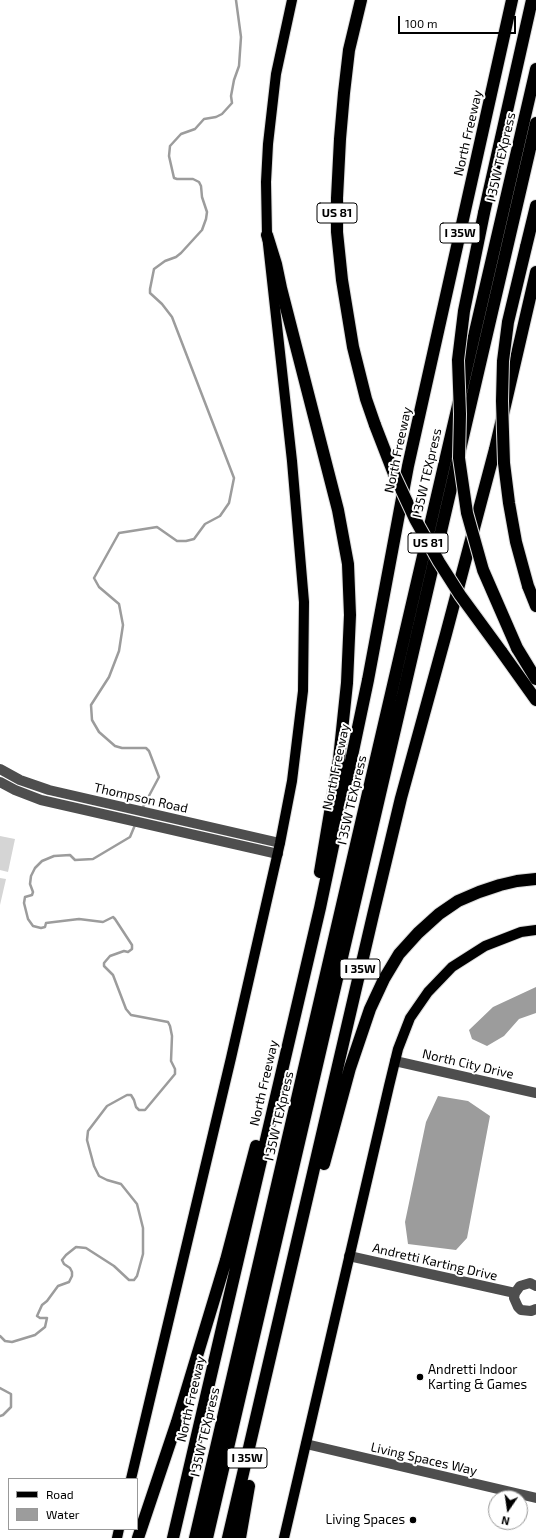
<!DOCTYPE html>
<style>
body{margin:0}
#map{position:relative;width:536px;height:1538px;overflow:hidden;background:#fff;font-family:"Exo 2",sans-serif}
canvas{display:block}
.legend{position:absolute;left:8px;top:1478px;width:130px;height:52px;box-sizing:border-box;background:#fff;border:1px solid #999;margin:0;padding:5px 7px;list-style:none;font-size:12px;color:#000}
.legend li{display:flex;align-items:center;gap:8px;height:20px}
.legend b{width:20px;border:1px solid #999}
.north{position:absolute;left:488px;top:1490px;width:40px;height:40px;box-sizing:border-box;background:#fff;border:1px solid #999;border-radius:50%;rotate:193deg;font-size:11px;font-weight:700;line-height:16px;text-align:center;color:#000}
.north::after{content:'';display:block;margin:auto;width:14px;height:18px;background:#000;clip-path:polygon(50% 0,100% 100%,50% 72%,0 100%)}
.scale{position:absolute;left:398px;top:16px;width:118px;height:18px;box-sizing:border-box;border:2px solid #000;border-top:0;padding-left:5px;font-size:12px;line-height:14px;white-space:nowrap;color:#000;-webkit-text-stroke:3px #fff;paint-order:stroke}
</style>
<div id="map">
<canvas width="536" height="1538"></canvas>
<ul class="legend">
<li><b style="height:5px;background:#000"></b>Road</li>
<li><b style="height:11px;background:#9c9c9c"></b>Water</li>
</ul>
<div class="north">N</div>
<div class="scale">100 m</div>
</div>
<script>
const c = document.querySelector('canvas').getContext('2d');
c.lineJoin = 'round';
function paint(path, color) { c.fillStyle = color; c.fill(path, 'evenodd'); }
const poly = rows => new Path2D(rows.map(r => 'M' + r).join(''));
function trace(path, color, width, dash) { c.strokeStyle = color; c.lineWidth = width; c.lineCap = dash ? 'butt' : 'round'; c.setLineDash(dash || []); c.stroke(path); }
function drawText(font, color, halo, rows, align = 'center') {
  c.font = font + ' "Exo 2",sans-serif'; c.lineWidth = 4; c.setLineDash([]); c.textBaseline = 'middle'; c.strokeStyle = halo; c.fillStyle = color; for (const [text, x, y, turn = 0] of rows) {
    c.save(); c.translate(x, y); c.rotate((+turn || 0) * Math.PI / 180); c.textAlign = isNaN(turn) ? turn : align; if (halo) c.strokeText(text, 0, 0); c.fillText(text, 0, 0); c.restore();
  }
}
paint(poly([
 [0,836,15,839,8,872,0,870],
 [0,878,6,879,0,905]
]), '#d5d5d5');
paint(poly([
 [536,987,536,1013,519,1019,504,1036,487,1046,472,1039,469,1030,493,1007],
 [438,1096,468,1101,490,1116,467,1238,456,1250,408,1244,405,1222,426,1122]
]), '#9c9c9c');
trace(poly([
 [142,809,159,777,149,751,146,748,122,748,115,746,99,732,92,720,91,705,109,677,119,651,123,625,119,604,99,587,94,578,119,533,157,527,177,541,186,541,194,539,205,524,220,516,229,503,234,478,172,317,162,304,150,293,150,289,154,269,165,261,176,257,181,253,202,230,206,219,207,212,202,197,201,186,199,182,193,179,177,179,174,178,169,156,170,146,181,134,195,129,204,119,216,117,222,114,232,103,231,96,234,80,239,66,241,37,236,0],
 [0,1336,5,1341,12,1342,35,1335,45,1327,47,1318,40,1318,37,1316,42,1305,47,1301,58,1286,69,1282,72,1276,72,1272,70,1268,64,1264,62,1260,66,1255,76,1247,86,1248,114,1266,129,1280,134,1280,137,1276,143,1254,143,1228,137,1204,121,1184,107,1180,99,1176,94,1166,87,1140,88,1131,107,1106,127,1095,131,1095,134,1100,136,1107,139,1110,145,1110,175,1074,175,1069,171,1061,172,1036,170,1026,168,1022,131,1015,126,1009,113,975,104,966,104,963,110,956,124,951,128,952,132,949,132,945,115,919,113,917,103,922,79,919,54,922,46,923,45,927,41,928,33,926,28,919,24,903,25,897,32,895,33,892,30,884,31,876,35,868,42,861,54,856,70,855,75,860,93,859,130,837,135,825],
 [0,1388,11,1394,11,1407,3,1415,0,1416]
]), '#9c9c9c', 2.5);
const major = poly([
 [131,1479,231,1058,280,843,292,781,303,691,304,602,292,461,267,235,266,182,268,144,276,74,292,0],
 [117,1538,119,1529],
 [284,1538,389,1086,398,1049,410,1018,428,992,452,967,485,946,521,932,536,930]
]);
const highway = poly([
 [361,0,349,50,344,93,340,139,337,198,337,232,342,280,353,347,366,399,375,425],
 [484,213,532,0],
 [267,235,276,264,281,288,338,510,348,564,350,615,347,683,339,759,320,872],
 [526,247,536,206],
 [528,586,536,606],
 [517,648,536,679],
 [501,651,536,700],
 [324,1164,350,1068,370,1009,384,979,399,954,418,933,439,914,458,901,479,892,500,885,517,881,536,879],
 [138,1538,177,1422,226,1260,256,1146],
 [173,1538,320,908,368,680,408,466,512,0],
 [195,1538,536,69],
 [207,1538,536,123],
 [228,1538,373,915,401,798,446,634,495,449,536,272],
 [240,1538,249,1486]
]);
trace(major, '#dbdbdb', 12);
trace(highway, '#dbdbdb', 14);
trace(poly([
 [0,769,20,780,49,790,280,843],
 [0,782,15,790,41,800,278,854],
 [395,1061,536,1093],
 [349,1256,515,1293],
 [536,1286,530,1283,520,1286,515,1293,514,1298,518,1307,521,1310,531,1311,536,1309],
 [306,1444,536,1498]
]), '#4e4e4e', 10);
trace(major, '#000', 10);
trace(highway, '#000', 12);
const highwayBridge = poly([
 [484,213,464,311,458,360,460,414,459,458,467,513,483,570,517,648],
 [526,247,508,322,503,361,502,401,504,463,509,503,516,542,528,586],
 [375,425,394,474,415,519,439,562,460,595,501,651]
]);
trace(highwayBridge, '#dbdbdb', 14, []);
trace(highwayBridge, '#000', 12);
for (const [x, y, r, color] of [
 [420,1377,4,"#000"],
 [413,1520,4,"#000"]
]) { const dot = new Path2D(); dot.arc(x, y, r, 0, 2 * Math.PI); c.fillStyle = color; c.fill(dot); trace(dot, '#fff', 1.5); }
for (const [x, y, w] of [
 [337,213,40],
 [460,233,40],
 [428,543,40],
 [360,969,40],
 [247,1458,40]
]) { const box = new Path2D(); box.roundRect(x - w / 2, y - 10, w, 20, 3); c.fillStyle = '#fff'; c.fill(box); trace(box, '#000', 1); }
drawText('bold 12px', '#000', null, [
 ["US 81",337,213],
 ["I 35W",460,233],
 ["US 81",428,543],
 ["I 35W",360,969],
 ["I 35W",247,1458]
]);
drawText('13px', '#000', '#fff', [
 ["North Freeway",468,133,-77],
 ["I 35W TEXpress",501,157,-77],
 ["North Freeway",398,450,-78],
 ["I 35W TEXpress",427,473,-77],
 ["North Freeway",336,767,-78],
 ["Thompson Road",141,798,13],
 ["I 35W TEXpress",352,800,-77],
 ["North City Drive",468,1064,13],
 ["North Freeway",264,1083,-77],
 ["I 35W TEXpress",279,1116,-77],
 ["Andretti Karting Drive",435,1262,13],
 ["North Freeway",191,1399,-77],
 ["I 35W TEXpress",205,1432,-77],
 ["Living Spaces Way",424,1459,13]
]);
drawText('13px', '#000', '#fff', [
 ["Andretti Indoor",428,1370],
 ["Karting & Games",428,1385],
 ["Living Spaces",405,1520,"right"]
], 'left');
</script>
